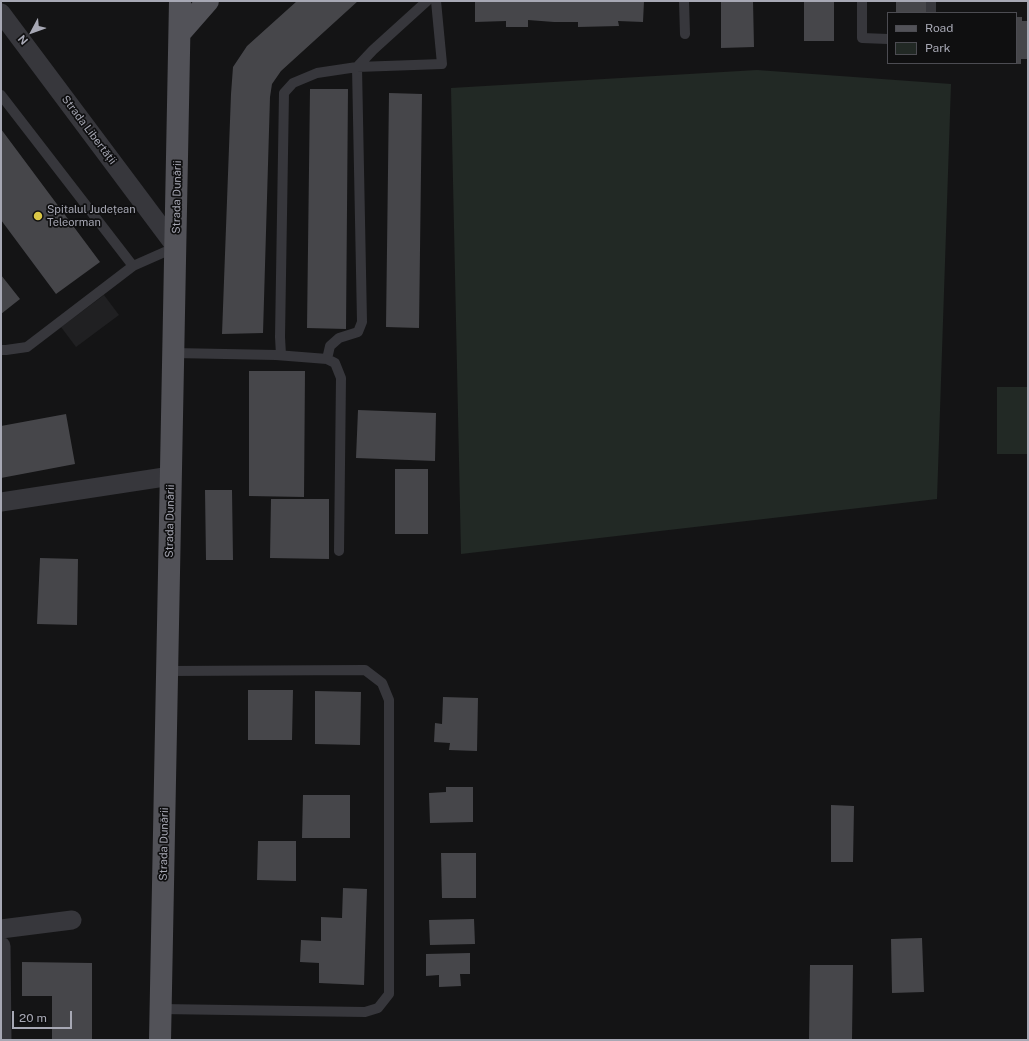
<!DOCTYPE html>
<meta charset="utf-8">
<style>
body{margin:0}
#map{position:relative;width:1029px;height:1041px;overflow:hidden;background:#141415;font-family:"Public Sans",sans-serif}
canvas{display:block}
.frame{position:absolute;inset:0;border:2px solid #a7a8b4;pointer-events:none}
.legend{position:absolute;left:887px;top:12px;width:130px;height:52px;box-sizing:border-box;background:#0f0f10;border:1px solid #4c4c52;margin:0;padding:5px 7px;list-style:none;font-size:12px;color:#a7a8b4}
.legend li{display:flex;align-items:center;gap:8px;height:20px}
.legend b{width:20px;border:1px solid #4c4c52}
.north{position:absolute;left:12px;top:12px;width:40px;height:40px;-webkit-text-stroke:3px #0f0f10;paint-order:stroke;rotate:229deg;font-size:11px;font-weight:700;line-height:16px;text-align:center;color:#a7a8b4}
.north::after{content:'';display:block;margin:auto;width:14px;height:18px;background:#a7a8b4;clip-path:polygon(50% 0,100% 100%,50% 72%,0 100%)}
.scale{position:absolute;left:12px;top:1011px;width:60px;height:18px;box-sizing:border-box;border:2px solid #a7a8b4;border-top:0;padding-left:5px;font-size:12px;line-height:14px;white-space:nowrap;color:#a7a8b4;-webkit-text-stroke:3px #0f0f10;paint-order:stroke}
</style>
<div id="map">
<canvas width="1029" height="1041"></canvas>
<div class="frame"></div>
<ul class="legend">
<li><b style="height:5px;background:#525258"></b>Road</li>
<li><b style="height:11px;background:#222925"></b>Park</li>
</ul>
<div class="north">N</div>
<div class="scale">20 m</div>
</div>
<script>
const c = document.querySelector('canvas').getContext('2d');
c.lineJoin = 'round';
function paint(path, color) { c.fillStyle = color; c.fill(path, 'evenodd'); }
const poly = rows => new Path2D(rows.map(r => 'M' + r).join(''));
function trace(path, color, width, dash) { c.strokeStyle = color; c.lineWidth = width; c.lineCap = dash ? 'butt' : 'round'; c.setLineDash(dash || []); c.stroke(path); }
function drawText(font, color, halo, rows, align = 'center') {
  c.font = font + ' "Public Sans",sans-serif'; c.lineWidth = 3.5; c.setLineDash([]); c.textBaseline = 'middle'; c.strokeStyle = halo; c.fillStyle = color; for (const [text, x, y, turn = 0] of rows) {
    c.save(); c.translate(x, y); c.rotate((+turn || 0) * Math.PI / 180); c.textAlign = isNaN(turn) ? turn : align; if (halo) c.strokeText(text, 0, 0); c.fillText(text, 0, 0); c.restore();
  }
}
paint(poly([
 [104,295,119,315,76,347,61,327]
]), '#202022');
paint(poly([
 [757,70,951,84,937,499,461,554,451,88],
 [997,387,1028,387,1028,454,997,454]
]), '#222925');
paint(poly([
 [297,1,358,1,281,71,272,84,270,97,263,333,222,334,231,94,233,67,247,46],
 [475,1,644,1,643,22,618,21,619,26,578,27,578,22,554,22,528,20,528,27,506,27,506,21,475,22],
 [721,1,753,1,754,47,721,48],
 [804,1,834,1,834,41,804,41],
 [896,1,927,1,927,13,896,13],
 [1016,17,1022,17,1022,21,1028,21,1028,59,1021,59,1021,64,1016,64],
 [310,89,348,89,346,329,307,328],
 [389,93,422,94,419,328,386,327],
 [1,129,100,262,56,294,1,220],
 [1,275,20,299,1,314],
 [249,371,305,371,304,497,249,496],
 [358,410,436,413,435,461,356,458],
 [66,414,75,464,1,478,1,426],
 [395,469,428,469,428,534,395,534],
 [205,490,232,490,233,560,206,560],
 [271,499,329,499,329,559,270,558],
 [40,558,78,559,77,625,37,624],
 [248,690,293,690,292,740,248,740],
 [315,691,361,692,360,745,315,744],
 [443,697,478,698,477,751,449,750,450,743,434,742,435,723,442,724],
 [446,787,473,787,473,822,430,823,429,793,446,792],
 [303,795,350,795,350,838,302,838],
 [831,805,854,806,853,862,831,862],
 [258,841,296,841,296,881,257,880],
 [441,853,476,853,476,898,442,898],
 [343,888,367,889,364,985,319,983,319,963,300,962,301,940,321,941,321,917,342,918],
 [474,919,475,944,430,945,429,920],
 [922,938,924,992,892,993,891,939],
 [470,953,470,974,460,974,461,986,439,987,439,975,426,976,426,954],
 [22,962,92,963,92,1040,52,1040,52,996,22,996],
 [810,965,853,965,852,1040,809,1040]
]), '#46464a');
trace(poly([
 [684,1,685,34],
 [862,1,862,38,888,39],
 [931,1,931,13],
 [1,95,133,266],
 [1,350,6,350,27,347,133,266,176,247],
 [174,353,276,355,327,359,335,363,341,378,339,551],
 [281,355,280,337,284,93,293,83,317,73,357,67,373,50,427,1],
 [327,359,330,346,339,338,358,332,362,322,357,67,442,64,436,1],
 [161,1009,365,1012,378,1008,389,994,389,700,382,683,365,670,167,671]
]), '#37373c', 10);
trace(poly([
 [1,13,176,247],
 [1,502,171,476],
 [1,929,72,920],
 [1,946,2,1040]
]), '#37373c', 19);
trace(poly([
 [180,33,208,1],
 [160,1040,180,1]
]), '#525258', 22);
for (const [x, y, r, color] of [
 [38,216,5,"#dac747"]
]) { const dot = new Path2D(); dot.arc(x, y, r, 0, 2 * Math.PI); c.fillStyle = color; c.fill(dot); trace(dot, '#0f0f10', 1.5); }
drawText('11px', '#a7a8b4', '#0f0f10', [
 ["Strada Libertății",89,130,53],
 ["Strada Dunării",177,197,-89],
 ["Strada Dunării",170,521,-89],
 ["Strada Dunării",164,844,-89]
]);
drawText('11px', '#a7a8b4', '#0f0f10', [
 ["Spitalul Județean",47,210],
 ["Teleorman",47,223]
], 'left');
</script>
